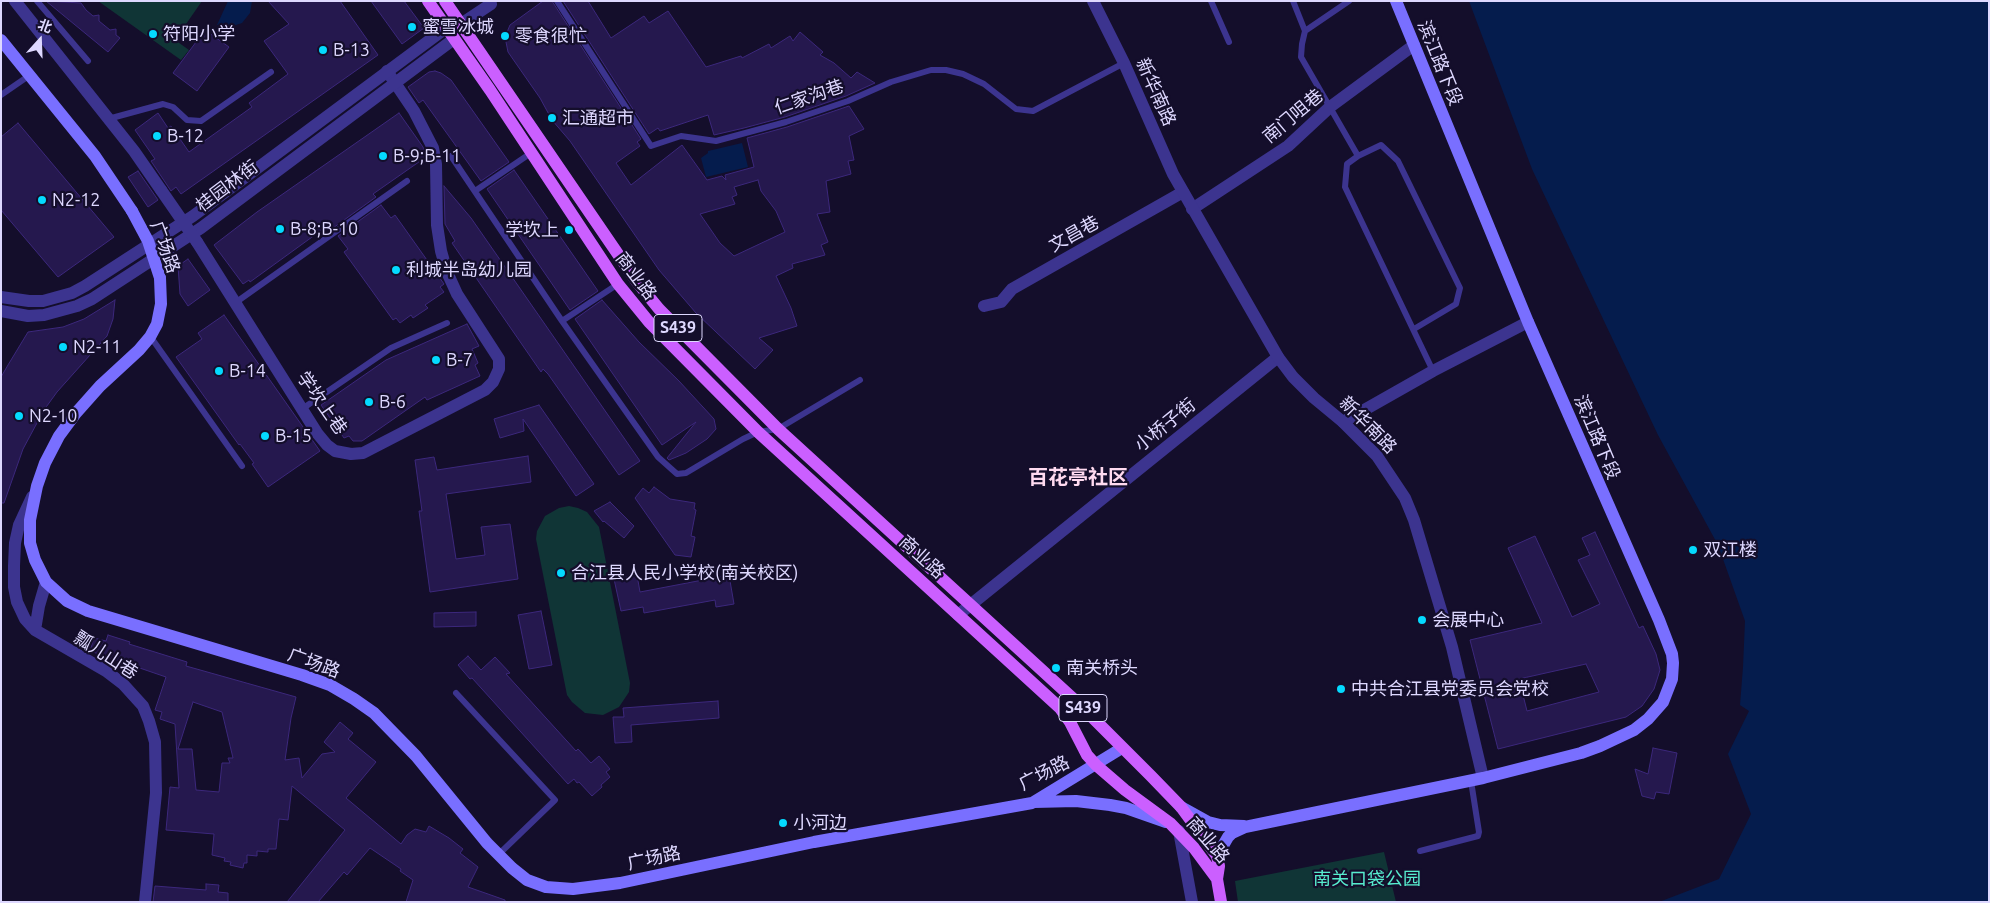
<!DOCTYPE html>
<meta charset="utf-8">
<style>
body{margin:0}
#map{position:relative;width:1990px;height:903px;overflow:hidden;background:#140e2b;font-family:Ubuntu,"Noto Sans SC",sans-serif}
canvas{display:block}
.frame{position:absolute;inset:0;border:2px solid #ded8ff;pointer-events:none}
.north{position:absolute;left:15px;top:15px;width:50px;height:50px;-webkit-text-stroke:4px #140e2b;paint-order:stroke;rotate:20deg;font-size:14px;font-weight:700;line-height:20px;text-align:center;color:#ded8ff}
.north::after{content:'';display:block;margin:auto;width:18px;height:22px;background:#ded8ff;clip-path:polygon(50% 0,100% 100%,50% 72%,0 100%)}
</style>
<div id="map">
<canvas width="1990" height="903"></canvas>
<div class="frame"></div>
<div class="north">北</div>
</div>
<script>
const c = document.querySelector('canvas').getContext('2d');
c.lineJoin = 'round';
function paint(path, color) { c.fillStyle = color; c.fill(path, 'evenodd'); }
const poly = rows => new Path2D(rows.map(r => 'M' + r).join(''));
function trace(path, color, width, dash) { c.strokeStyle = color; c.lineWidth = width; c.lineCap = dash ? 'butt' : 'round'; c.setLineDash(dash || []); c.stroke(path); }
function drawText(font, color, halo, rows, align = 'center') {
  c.font = font + ' Ubuntu,"Noto Sans SC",sans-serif'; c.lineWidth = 4.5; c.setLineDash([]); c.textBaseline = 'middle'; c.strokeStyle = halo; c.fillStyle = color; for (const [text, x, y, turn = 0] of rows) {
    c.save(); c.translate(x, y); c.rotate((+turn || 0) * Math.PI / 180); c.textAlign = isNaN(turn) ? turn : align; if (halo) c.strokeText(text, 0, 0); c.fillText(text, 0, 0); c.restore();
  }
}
paint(poly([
 [98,1,202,1,175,40,189,50,181,60],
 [569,506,578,508,587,512,599,527,630,683,629,692,619,707,603,715,585,713,572,702,567,695,536,539,537,531,545,516,559,508],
 [1384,852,1396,902,1238,902,1235,881]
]), '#103536');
paint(poly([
 [228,1,252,1,250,13,242,23,230,27,217,25],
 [1469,1,1989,1,1989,902,1659,902,1719,879,1751,814,1728,754,1749,711,1740,705,1743,667,1745,621,1718,545,1658,435,1532,169],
 [742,143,748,167,706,177,701,158,708,153,708,151]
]), '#051c4d');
const building = poly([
 [46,1,81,3,86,10,93,16,99,15,99,21,110,30,116,29,116,35,120,38,108,52,46,1],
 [268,1,340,1,378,55,181,194,176,187,171,191,151,161,155,159,135,130,158,113,168,128,171,126,189,152,252,107,249,103,288,74,264,41,289,24,268,1],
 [371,1,404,1,424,28,402,44,371,1],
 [543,1,552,1,641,139,637,142,640,146,616,163,631,185,682,145,707,180,722,176,726,180,725,175,754,167,747,138,787,127,849,106,864,129,849,136,854,160,848,161,851,174,826,181,830,212,817,214,828,242,821,245,825,255,792,264,793,268,776,276,791,308,797,326,759,338,773,350,755,369,696,313,659,270,570,141,552,120,540,98,508,52,505,37,510,25,543,1],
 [758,180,761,191,776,211,785,232,734,256,720,243,700,214,735,204,732,197,737,195,734,187,758,180],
 [563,1,588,1,611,38,644,16,649,23,668,11,706,67,741,56,742,58,769,44,771,48,790,36,793,41,800,32,823,52,820,55,834,63,851,78,857,72,875,83,846,96,785,117,744,128,714,135,708,115,660,131,658,128,649,134,563,1],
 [205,30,229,47,197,91,173,73,205,30],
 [435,71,441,73,451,80,509,162,481,181,423,100,419,103,408,87,429,72,435,71],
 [399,113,423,147,426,157,373,194,376,197,333,228,330,224,250,282,249,280,243,284,214,245,257,212,399,113],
 [18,123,114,237,58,277,1,210,1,137,18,123],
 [514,170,598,291,570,310,487,189,514,170],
 [138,171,158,200,148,207,128,177,138,171],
 [444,186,471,218,640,461,619,475,548,374,543,369,541,372,452,243,455,241,445,224,444,186],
 [381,205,391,218,395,215,444,284,440,287,444,292,425,305,428,308,413,318,411,315,400,323,396,318,393,320,344,252,348,249,338,236,381,205],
 [188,259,210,290,188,306,180,294,178,266,188,259],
 [115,300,113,319,107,336,57,392,44,410,23,449,4,503,1,503,1,377,8,365,28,332,63,327,84,319,115,300],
 [602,300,639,342,679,381,714,419,716,429,707,439,686,453,669,460,667,458,696,422,662,445,575,319,602,300],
 [224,315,320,451,268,487,252,464,254,463,240,444,239,445,176,357,202,339,198,333,224,315],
 [467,324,479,346,472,349,478,363,475,365,480,376,427,400,425,397,362,441,353,441,349,436,344,438,321,405,386,360,467,324],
 [539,405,594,484,576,496,523,419,524,431,500,438,494,419,539,405],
 [528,456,531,482,446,494,456,559,485,555,481,527,510,524,518,579,430,592,419,511,422,511,415,460,434,457,437,470,528,456],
 [654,487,670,499,695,503,694,509,696,510,691,536,695,537,691,557,675,555,635,498,643,488,649,493,654,487],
 [610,502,634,526,624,538,604,521,603,522,594,511,610,502],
 [1595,532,1639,628,1643,626,1656,654,1660,670,1654,689,1642,706,1626,717,1498,749,1470,640,1542,623,1508,548,1535,536,1572,617,1600,604,1578,560,1590,555,1582,538,1595,532],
 [1586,664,1599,692,1527,711,1519,679,1586,664],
 [637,575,640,592,729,575,734,604,716,607,715,600,644,613,643,607,621,611,614,579,637,575],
 [541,611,552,665,529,669,518,615,541,611],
 [476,612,476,626,434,627,434,613,476,612],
 [108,635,130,642,129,644,187,662,186,666,296,697,291,718,285,760,299,758,302,778,322,754,335,752,324,742,340,722,353,733,348,739,376,762,346,798,401,844,407,835,415,829,426,832,429,826,449,838,463,849,460,853,478,867,468,887,505,900,505,902,406,902,413,880,400,871,401,869,370,848,347,875,344,872,318,902,287,902,345,830,292,786,288,820,279,819,276,849,268,849,268,852,257,851,257,856,247,855,247,863,244,863,243,868,230,865,231,862,224,861,225,858,212,855,214,834,166,830,170,787,179,788,175,724,160,719,162,712,155,710,166,677,90,651,94,638,106,641,108,635],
 [193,702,222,712,233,758,228,758,230,763,222,763,219,792,196,790,192,749,178,749,193,702],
 [468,656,481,670,495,657,510,673,506,674,576,751,578,749,591,763,599,756,610,769,606,772,610,777,601,785,602,787,592,796,579,782,577,783,574,779,568,784,472,678,470,679,458,665,468,656],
 [718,701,719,718,631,725,632,742,615,743,613,717,624,717,623,708,718,701],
 [1653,748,1677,753,1669,794,1656,792,1654,799,1642,796,1635,769,1648,774,1653,748],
 [206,884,219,885,218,892,228,893,228,902,153,902,155,886,206,890,206,884]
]);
paint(building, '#25184e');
trace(building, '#3c287c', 1);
trace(poly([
 [37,1,88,61],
 [557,1,651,146,681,136,716,141,786,122,848,101,891,82,931,70,946,70,963,74,984,84,1016,109,1033,111,1124,63],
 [1211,1,1229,42],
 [1293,1,1305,31,1302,44,1301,57,1358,156],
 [1305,31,1349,1],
 [1,95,30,75],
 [108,119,163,104,173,107,187,120,201,121,271,72],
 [451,156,562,321,658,457,677,474,686,473,743,439,758,432,778,429,860,380],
 [475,191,531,153],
 [235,303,407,181],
 [562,321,618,284],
 [1414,329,1456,304,1460,288,1398,161,1381,145,1358,156,1347,164,1345,187,1433,371],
 [150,336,242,466],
 [302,409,391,348,447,323],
 [456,693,555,800,498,855],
 [1420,851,1478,836,1479,832,1471,781]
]), '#3c348f', 6);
trace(poly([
 [15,1,134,151,161,190],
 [461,24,491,4],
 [1192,209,1288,146,1330,107,1414,45],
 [197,242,317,433,327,445,335,451,351,454,363,453,485,390,493,382,499,369,499,359,457,294,447,272,441,251,437,225,436,164,433,148,414,111,387,71],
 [984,306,1001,302,1012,289,1183,192],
 [1343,422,1433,371,1528,322],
 [32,497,19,525,15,543,14,566,14,587,17,602,25,619,35,630,106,671,123,684,143,706,149,721,155,742,156,793,145,902],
 [958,615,1278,357],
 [35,630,39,606,46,582],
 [1179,831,1192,902]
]), '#3c348f', 12);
trace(poly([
 [1093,1,1124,63,1173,174,1278,357,1293,377,1314,398,1343,422,1377,456,1405,498,1414,520,1452,647,1483,778],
 [1,297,29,301,43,301,72,293,85,286,193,216,446,28],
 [1,311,28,316,44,315,77,306,92,299,201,228,454,39]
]), '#3c348f', 12);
trace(poly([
 [1,40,95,156,132,211],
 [160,278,161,304,157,324,150,337,139,350,100,386,76,413,59,436,45,463,37,486,30,520,30,543,35,560,46,582,67,601,88,611,302,675,330,685,354,699,374,713,416,756,487,843,512,868,527,880,546,887,573,889,620,883,814,842,1032,803,1122,748],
 [1034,802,1076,801,1110,805,1126,808,1166,822],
 [1181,807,1208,822,1220,825,1244,826],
 [1217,856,1228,837,1232,833,1245,827,1483,778,1581,753,1600,746,1634,730,1648,719,1663,702,1672,679,1673,663,1672,654,1659,620,1528,322,1396,1]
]), '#796fff', 12);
trace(poly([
 [428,1,490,90,618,284,649,322,758,432,1060,708,1070,722,1087,755,1096,765,1125,790,1170,823,1194,848,1217,879,1221,902],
 [445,1,637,282,659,309,778,429,1080,705,1151,776,1181,807,1217,856,1219,866,1217,879]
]), '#cb5fff', 12);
trace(poly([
 [161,190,197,242]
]), '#3c348f', 12);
trace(poly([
 [132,211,148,241,160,278]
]), '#796fff', 12);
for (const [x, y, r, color] of [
 [412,27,5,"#04daff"],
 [153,34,5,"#04daff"],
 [505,36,5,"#04daff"],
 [323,50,5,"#04daff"],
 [552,118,5,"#04daff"],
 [157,136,5,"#04daff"],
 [383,156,5,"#04daff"],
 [42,200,5,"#04daff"],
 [280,229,5,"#04daff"],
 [569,230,5,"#04daff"],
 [396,270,5,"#04daff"],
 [63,347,5,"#04daff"],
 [436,360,5,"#04daff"],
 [219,371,5,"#04daff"],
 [369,402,5,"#04daff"],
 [19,416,5,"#04daff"],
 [265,436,5,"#04daff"],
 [1693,550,5,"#04daff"],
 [561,573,5,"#04daff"],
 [1422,620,5,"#04daff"],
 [1056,668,5,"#04daff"],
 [1341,689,5,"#04daff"],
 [783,823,5,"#04daff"]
]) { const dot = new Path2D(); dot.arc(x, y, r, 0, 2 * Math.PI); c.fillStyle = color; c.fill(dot); trace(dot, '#140e2b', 2); }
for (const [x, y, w] of [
 [678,328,48],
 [1083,708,48]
]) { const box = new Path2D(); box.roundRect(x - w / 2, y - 13.5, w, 27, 4); c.fillStyle = '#140e2b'; c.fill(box); trace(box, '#ded8ff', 1); }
drawText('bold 16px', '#ded8ff', null, [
 ["S439",678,328],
 ["S439",1083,708]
]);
drawText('18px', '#ded8ff', '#140e2b', [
 ["蜜雪冰城",422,27],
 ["符阳小学",163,34],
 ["零食很忙",515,36],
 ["B-13",333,50],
 ["汇通超市",562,118],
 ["B-12",167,136],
 ["B-9;B-11",393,156],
 ["N2-12",52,200],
 ["B-8;B-10",290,229],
 ["学坎上",559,230,"right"],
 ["利城半岛幼儿园",406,270],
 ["N2-11",73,347],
 ["B-7",446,360],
 ["B-14",229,371],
 ["B-6",379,402],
 ["N2-10",29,416],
 ["B-15",275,436],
 ["双江楼",1703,550],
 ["合江县人民小学校(南关校区)",571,573],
 ["会展中心",1432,620],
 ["南关桥头",1066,668],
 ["中共合江县党委员会党校",1351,689],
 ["小河边",793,823]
], 'left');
drawText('18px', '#ded8ff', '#140e2b', [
 ["滨江路下段",1440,63,68],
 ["新华南路",1156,92,66],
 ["仁家沟巷",809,97,-19],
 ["南门咀巷",1293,116,-40],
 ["桂园林街",227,186,-37],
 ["文昌巷",1074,234,-29],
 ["广场路",165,247,70],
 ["商业路",636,276,53],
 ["学坎上巷",322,403,55],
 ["小桥子街",1165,425,-39],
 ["新华南路",1368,425,45],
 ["滨江路下段",1597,437,67],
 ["商业路",922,557,42],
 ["瓢儿山巷",106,655,33],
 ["广场路",314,663,20],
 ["广场路",1044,773,-27],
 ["商业路",1208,840,49],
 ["广场路",654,858,-12]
]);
drawText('18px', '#57ecce', '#140e2b', [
 ["南关口袋公园",1367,879]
]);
drawText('bold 20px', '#ffdaf0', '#140e2b', [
 ["百花亭社区",1078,477]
]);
</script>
